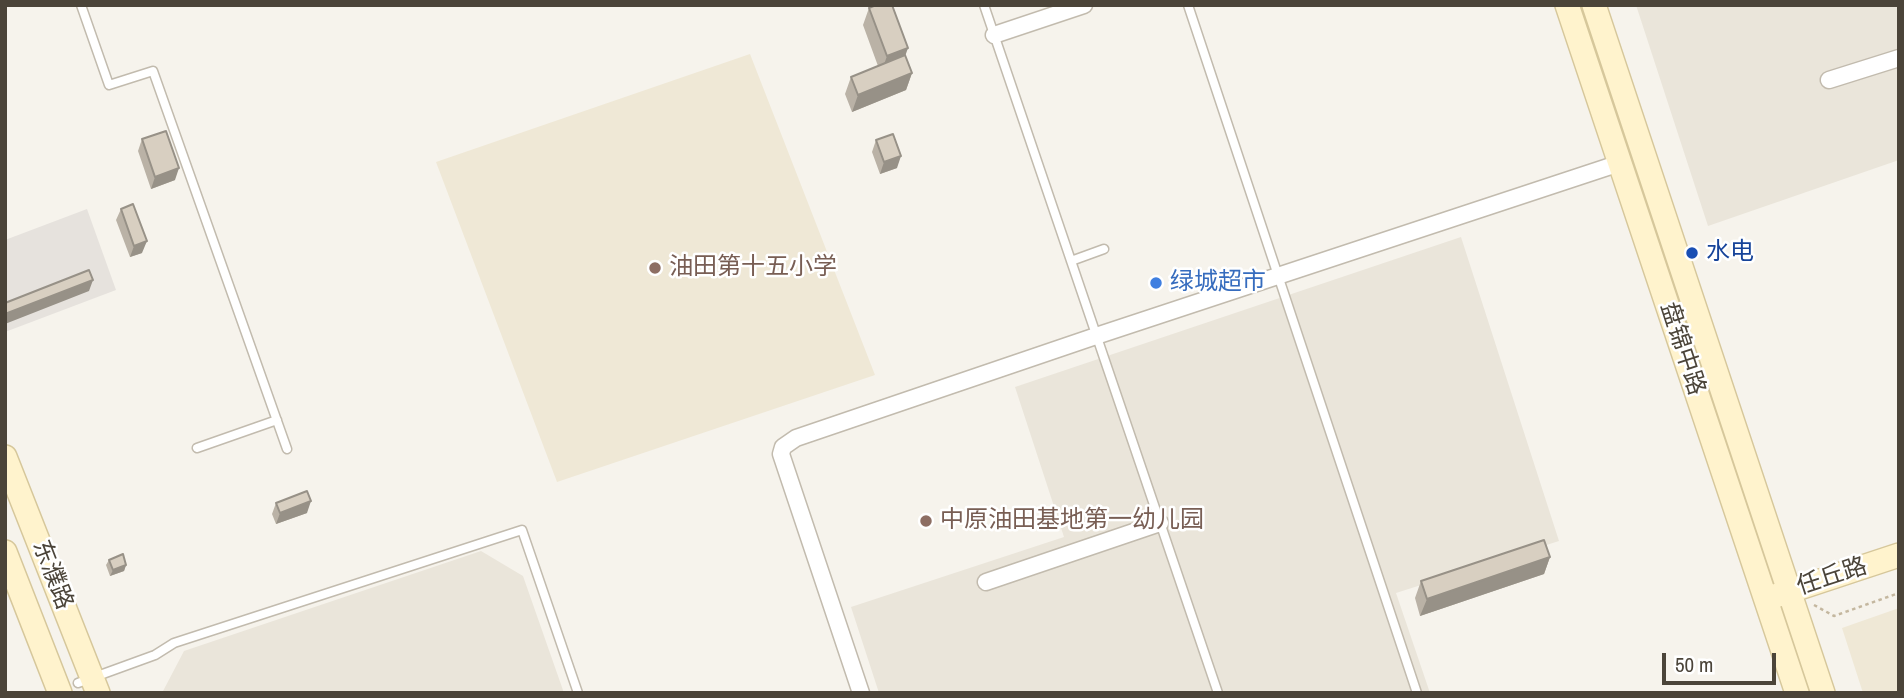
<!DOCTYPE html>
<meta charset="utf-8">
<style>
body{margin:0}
#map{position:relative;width:1904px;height:698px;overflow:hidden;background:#f6f3ec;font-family:"Archivo Narrow",sans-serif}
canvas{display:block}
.frame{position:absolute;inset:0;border:7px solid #4b4439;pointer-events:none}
.scale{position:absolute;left:1662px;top:653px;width:114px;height:32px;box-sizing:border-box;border:4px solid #4b4439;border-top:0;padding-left:9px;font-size:21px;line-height:24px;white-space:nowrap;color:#4b4439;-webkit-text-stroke:5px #fff;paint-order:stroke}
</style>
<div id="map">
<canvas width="1904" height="698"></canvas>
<div class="frame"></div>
<div class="scale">50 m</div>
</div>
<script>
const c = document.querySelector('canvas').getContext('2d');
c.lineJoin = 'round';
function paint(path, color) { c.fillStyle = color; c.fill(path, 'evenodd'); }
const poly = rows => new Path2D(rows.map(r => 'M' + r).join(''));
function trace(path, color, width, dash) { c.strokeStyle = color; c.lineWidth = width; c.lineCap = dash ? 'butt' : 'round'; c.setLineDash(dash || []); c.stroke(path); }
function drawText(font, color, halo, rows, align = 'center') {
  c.font = font + ' "Archivo Narrow","Noto Sans SC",sans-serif'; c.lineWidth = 5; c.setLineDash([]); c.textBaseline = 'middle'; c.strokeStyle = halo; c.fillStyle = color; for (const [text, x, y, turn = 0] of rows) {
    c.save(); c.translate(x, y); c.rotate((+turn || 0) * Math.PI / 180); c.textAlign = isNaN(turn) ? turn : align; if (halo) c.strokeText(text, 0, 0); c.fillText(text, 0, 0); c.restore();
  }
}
paint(poly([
 [1636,5,1899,5,1899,160,1708,226],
 [1461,237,1559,541,1396,593,1430,693,879,693,851,607,1064,537,1015,387],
 [481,551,523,576,564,693,162,693,184,651]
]), '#eae5da');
paint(poly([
 [87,209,116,290,5,332,5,240]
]), '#e6e2dd');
paint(poly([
 [750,54,875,375,557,482,436,162],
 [1899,608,1899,693,1863,693,1842,628]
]), '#efe8d6');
const lane = poly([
 [81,5,109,85,153,71,287,449],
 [984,5,1218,693],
 [1188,5,1417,693],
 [1071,261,1104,249],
 [197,448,277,420],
 [78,683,155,655,174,643,522,530,578,693]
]);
const street = poly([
 [994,35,1084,5],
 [1829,80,1899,58],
 [986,582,1160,523],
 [861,693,781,454,783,447,796,438,1096,336,1620,163]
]);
const secondary = poly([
 [1567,5,1797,693],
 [1594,5,1823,693],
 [5,457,98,693],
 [5,552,60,693],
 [1775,596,1899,555]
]);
trace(lane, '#c2bbae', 11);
trace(street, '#c2bbae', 19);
trace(secondary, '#d6c79b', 26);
trace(poly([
 [1814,605,1834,616,1899,593]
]), '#c4b79f', 2.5, [3.5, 3.5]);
trace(lane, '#fff', 8);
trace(street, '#fff', 16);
trace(secondary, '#fff3cd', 23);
paint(poly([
 [869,8,905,56,912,73,906,90,852,112,845,94,851,77,878,66,863,25],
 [142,139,175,180,151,189,138,151],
 [876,140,897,168,880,174,872,152],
 [121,209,142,253,130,257,116,220],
 [276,503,307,513,276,524,272,514],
 [1550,557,1544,574,1420,616,1415,598,1421,581],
 [109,560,126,565,124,571,110,576,106,565]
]), '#bab2a6');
paint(poly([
 [908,48,902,65,881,73,887,56],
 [912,73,906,90,852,112,858,95],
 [901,156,897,168,880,174,884,162],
 [179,168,175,180,151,189,155,177],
 [147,241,142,253,130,257,134,246],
 [93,280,89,291,5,324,5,314],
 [311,501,307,513,276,524,280,513],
 [1550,557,1544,574,1420,616,1427,599],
 [126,565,124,571,110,576,113,570]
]), '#979187');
const building = poly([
 [876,5,892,5,908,48,887,56,869,8,876,5],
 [905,55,912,73,858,95,851,77,905,55],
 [166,131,179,168,155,177,142,139,166,131],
 [893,134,901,156,884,162,876,140,893,134],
 [133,204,147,241,134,246,121,209,133,204],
 [89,270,93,280,5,314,5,303,89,270],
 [307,491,311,501,280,513,276,503,307,491],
 [1544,540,1550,557,1427,599,1421,581,1544,540],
 [123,554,126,565,113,570,109,560,123,554]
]);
paint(building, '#d8cfc1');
trace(building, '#979187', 2);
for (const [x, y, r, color] of [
 [1692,253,7,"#1a4fb4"],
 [655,268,7,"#8d6e63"],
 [1156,283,7,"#3f7fe0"],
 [926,521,7,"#8d6e63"]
]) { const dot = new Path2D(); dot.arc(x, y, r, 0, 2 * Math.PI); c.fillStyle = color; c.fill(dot); trace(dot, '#fff', 2.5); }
drawText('24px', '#164399', '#fff', [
 ["水电",1706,253]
], 'left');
drawText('24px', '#785e54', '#fff', [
 ["油田第十五小学",669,268],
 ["中原油田基地第一幼儿园",940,521]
], 'left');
drawText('24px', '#366cbe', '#fff', [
 ["绿城超市",1170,283]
], 'left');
drawText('24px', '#4b4439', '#fff', [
 ["盘锦中路",1682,349,72],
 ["东濮路",52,575,69],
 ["任丘路",1832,577,-18]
]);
</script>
